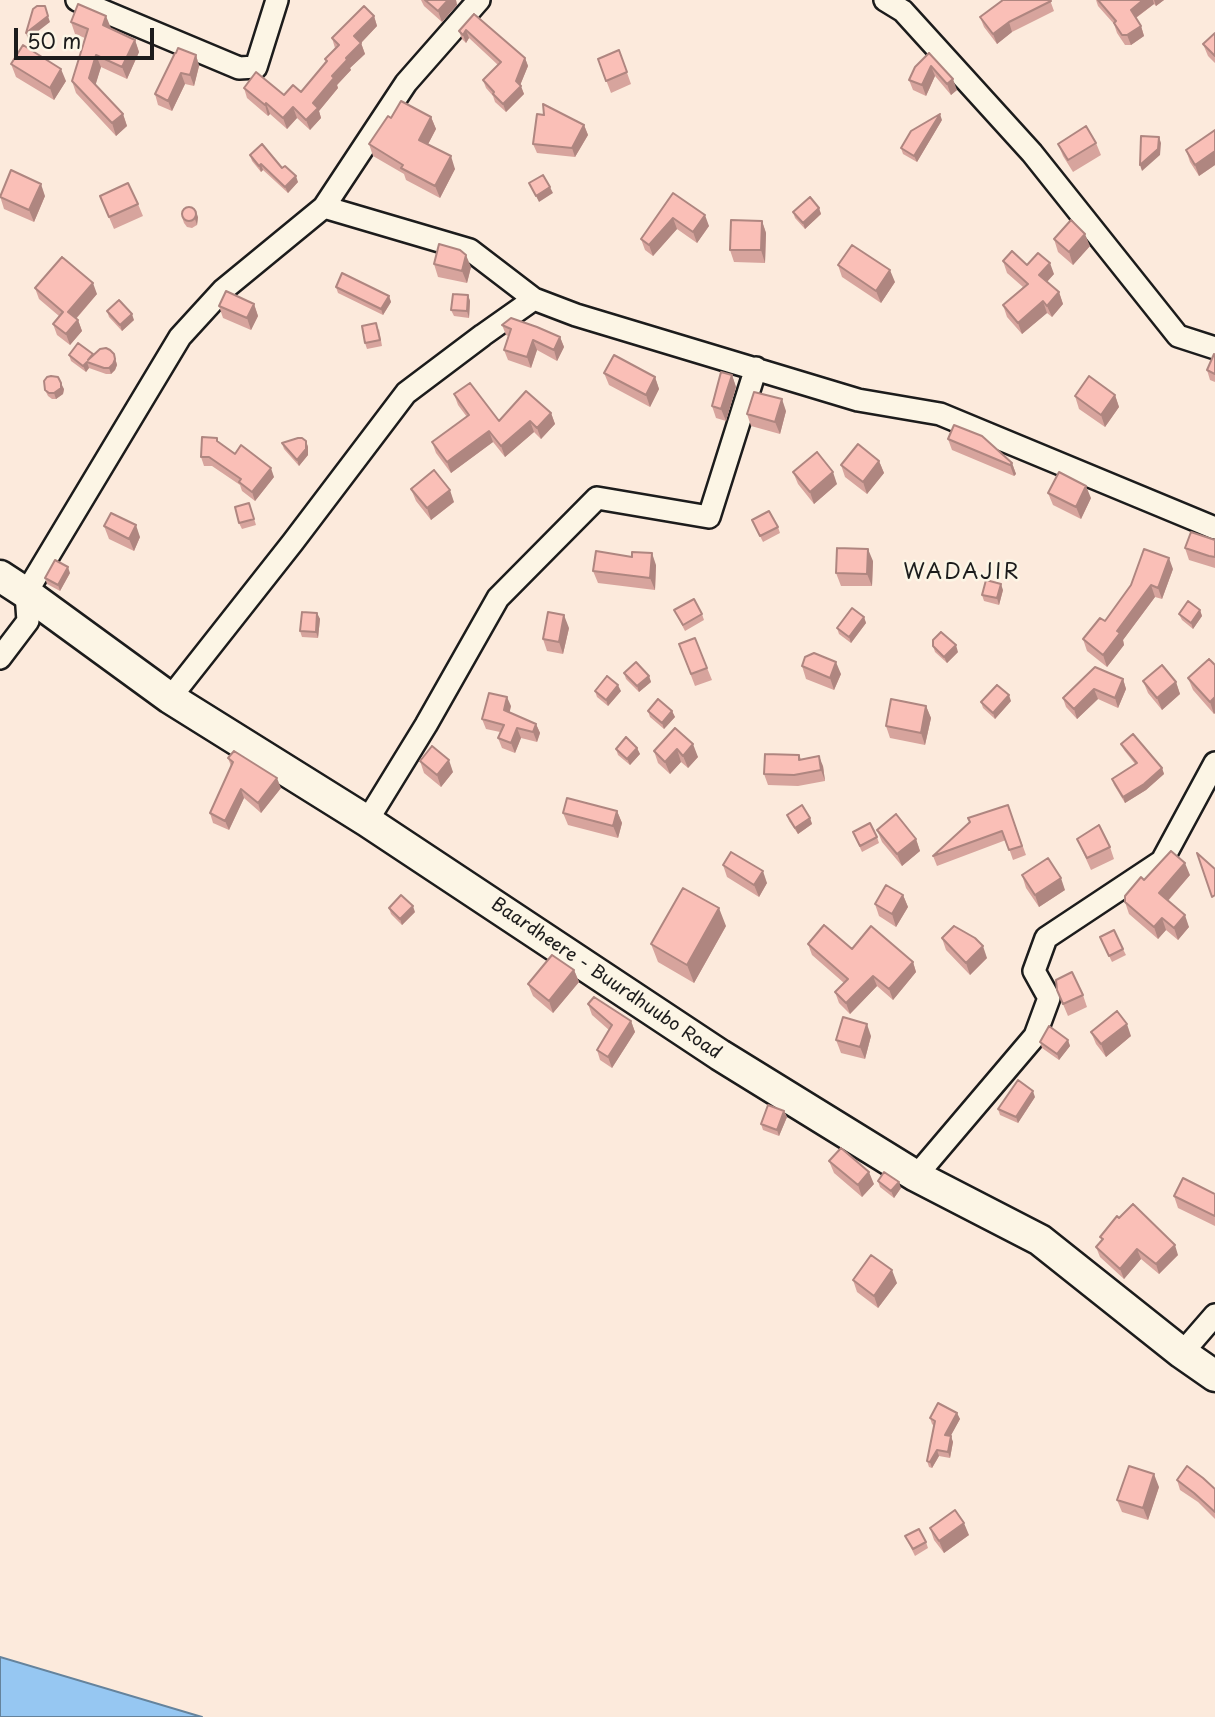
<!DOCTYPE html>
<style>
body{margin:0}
#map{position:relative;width:1215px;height:1717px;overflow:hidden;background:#fceadc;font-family:"Playpen Sans",sans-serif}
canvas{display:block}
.scale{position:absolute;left:14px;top:28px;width:140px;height:32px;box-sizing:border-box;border:4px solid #1c1c1c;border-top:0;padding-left:9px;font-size:21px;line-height:24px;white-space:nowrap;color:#1c1c1c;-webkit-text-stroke:5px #fcf5e5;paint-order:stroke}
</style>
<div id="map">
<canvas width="1215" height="1717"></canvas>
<div class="scale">50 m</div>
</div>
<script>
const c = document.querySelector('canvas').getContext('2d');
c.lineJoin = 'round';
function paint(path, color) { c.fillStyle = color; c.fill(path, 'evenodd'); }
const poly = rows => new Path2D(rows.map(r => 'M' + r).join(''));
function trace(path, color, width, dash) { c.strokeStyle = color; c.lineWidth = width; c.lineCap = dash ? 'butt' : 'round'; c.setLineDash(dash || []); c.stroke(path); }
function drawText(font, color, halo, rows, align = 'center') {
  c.font = font + ' "Playpen Sans",sans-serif'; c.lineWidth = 5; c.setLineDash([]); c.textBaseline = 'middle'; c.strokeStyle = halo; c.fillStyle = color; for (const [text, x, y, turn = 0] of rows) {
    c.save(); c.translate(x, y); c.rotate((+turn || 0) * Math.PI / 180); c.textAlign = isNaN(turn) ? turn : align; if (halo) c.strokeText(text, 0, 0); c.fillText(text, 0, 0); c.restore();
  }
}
const water = poly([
 [0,1657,202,1717,0,1717,0,1657]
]);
paint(water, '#96c7f2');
trace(water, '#65839c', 2);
const minor = poly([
 [77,0,239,68,256,67,277,0],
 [885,0,903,11,1032,153,1178,336,1215,348],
 [324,207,470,250,534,299,576,315,858,400,940,414,1215,528],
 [0,658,28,621,26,593,180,337,223,290,324,207,406,83,479,0],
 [170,698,293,542,406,393,483,335,534,299],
 [367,821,426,725,498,598,597,498,709,517,756,368],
 [916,1176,1035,1036,1049,998,1034,971,1046,938,1162,861,1215,763],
 [1182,1353,1215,1315]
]);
const secondary = poly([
 [0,576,26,593,170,698,367,821,720,1055,916,1176,1040,1240,1182,1353,1215,1376]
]);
trace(minor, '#1c1c1c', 26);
trace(secondary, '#1c1c1c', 35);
trace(minor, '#fcf5e5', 21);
trace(secondary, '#fcf5e5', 30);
paint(poly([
 [421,0,456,0,457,5,442,22,424,6],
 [1050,0,1054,11,1012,32,997,44,984,27,980,17],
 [1096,0,1164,0,1156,6,1154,4,1136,18,1141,26,1144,36,1131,45,1125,45,1117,33,1114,24,1098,6],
 [474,14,525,58,528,66,520,85,524,94,506,112,495,102,493,96,486,88,483,80,498,65,469,38,466,43,462,39,459,31],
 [374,16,377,26,361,43,365,54,350,68,351,70,337,85,338,88,319,111,321,118,310,130,297,118,287,129,270,114,268,116,247,98,244,88,284,95,301,92,326,61,325,59,335,48,332,38],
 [71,22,111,29,135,40,139,52,127,79,101,67,95,85,123,114,127,126,116,136,76,93,72,81,85,38,75,34],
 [1215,33,1215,63,1208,56,1203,44],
 [619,50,631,84,611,93,598,59],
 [929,53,957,90,951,95,935,76,926,96,913,90,909,80],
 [196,55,199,66,194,86,185,84,172,111,158,105,155,94],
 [11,64,66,81,54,100,16,77],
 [544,115,584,125,588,135,575,157,537,153,533,144],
 [431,117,436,129,428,144,455,169,440,198,406,180,404,174,373,156,369,144,391,118],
 [942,120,917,162,903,154,901,148],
 [1215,130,1215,165,1199,176,1190,162,1186,150],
 [1096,143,1101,155,1073,172,1063,156,1058,144],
 [250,155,282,168,298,182,288,193,263,170,261,172,252,161],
 [673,193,709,226,697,243,677,229,653,256,645,250,641,239],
 [0,196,45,196,34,222,4,209],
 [100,196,138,204,143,216,114,229],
 [819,208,821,214,805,229,795,218,793,212],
 [182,217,198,217,197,225,192,228,187,227,184,223],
 [762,221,766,233,765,263,734,262,730,250],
 [1054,239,1090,246,1073,265,1058,252],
 [1003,261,1027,265,1054,274,1047,282,1059,292,1063,304,1052,317,1047,313,1022,334,1007,317,1003,305,1023,287,1007,273],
 [434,264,471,267,467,283,438,277],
 [838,265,895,282,881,303,842,277],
 [336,287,389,296,391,302,383,315,338,293],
 [35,288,97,294,76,319,78,320,82,331,70,345,57,335,53,324,59,316,39,299],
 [468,295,470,301,469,318,454,316,451,310],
 [254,304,258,316,251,330,223,318,219,306],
 [107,311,134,320,122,331,109,317],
 [502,325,560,337,564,347,557,361,537,350,531,368,508,360,504,350,508,336,506,335],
 [379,329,382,346,367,349,365,343],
 [114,354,117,365,115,370,111,374,106,374,89,368,86,372,71,361,69,355],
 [1215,355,1215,382,1210,380,1207,370],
 [604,373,655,377,659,389,650,407,609,385],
 [732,375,736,387,726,421,716,418,712,406],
 [64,389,63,394,56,399,52,399,48,396,45,390],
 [454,394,499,421,551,413,555,424,541,439,534,432,505,457,493,442,451,473,436,453,432,442,467,417,458,405],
 [1115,395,1119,407,1105,427,1079,409,1075,396],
 [786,411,780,434,751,426,747,414],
 [217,438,219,443,274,477,255,501,242,491,240,485,212,466,204,466,201,457],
 [948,439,1012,463,1016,474,1014,476,952,450],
 [306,441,308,447,308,455,299,466,284,449,282,443],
 [879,461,884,473,867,494,845,477,841,465],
 [793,472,837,484,814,504,798,484],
 [411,489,454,502,431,520,416,501],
 [1048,493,1091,498,1081,519,1053,505],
 [251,509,256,525,242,529,239,523],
 [752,520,778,527,780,533,763,542],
 [104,526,140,537,134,551,109,539],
 [1215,539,1215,568,1189,560,1185,548,1215,540],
 [873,561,872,586,841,586,836,573],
 [656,565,655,590,598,583,593,571],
 [1173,569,1162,599,1155,597,1123,640,1124,645,1107,667,1087,651,1083,639,1105,621],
 [70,573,60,591,47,584,45,578],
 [1003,590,999,605,984,601,982,595],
 [674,610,702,614,704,620,685,631],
 [1200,610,1202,616,1193,629,1182,620,1179,614],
 [317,613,320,619,318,638,302,637,300,631],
 [864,617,866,623,851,643,839,634,837,628],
 [569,628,563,654,547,651,543,639],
 [695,638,712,680,695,686,679,644],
 [933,646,958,652,947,663,935,652],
 [1215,665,1215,713,1214,714,1193,690,1188,678],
 [802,666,841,674,834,690,806,679],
 [624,673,649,676,651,682,639,692,626,679],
 [1123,679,1126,689,1118,708,1098,699,1077,719,1066,707,1063,698],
 [1143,681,1176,682,1180,694,1162,710,1148,693],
 [595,691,621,691,608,706,597,697],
 [1011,701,995,719,983,708,981,702],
 [511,706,509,712,536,724,540,733,537,742,521,738,515,753,502,748,498,738,500,732,486,729,482,719],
 [926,706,931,718,925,745,890,738,886,726],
 [648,711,672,711,675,717,664,729,650,717],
 [675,728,698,757,688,768,681,762,670,774,658,763,654,751],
 [1121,744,1162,768,1164,774,1146,790,1125,803,1114,785,1112,779,1135,764,1124,750],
 [637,748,640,754,630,765,618,755,616,749],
 [799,755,801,759,823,766,825,781,798,786,768,785,764,774],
 [228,758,281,788,261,813,244,798,229,830,213,823,210,813,231,766],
 [420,761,453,772,441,787,424,773],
 [1008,805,1026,855,1013,860,1006,840,937,866,933,856],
 [617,811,622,823,618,838,568,825,563,813],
 [787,815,810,818,812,824,798,834,789,821],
 [877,830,916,839,920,851,902,866,882,842],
 [853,832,877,837,879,843,862,852],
 [1077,839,1110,847,1114,859,1091,870],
 [723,865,767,883,759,897,727,877],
 [1022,875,1065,890,1039,907,1026,888],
 [1190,875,1168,901,1189,927,1178,940,1166,930,1158,939,1129,914,1125,902,1144,880],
 [903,895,908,907,896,927,879,916,875,904],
 [389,908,415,912,402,925,391,914],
 [726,926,694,983,658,962,651,944],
 [1100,937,1123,949,1126,955,1112,962],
 [942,938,987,958,970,975,946,950],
 [808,944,852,949,913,962,916,972,893,1000,877,986,850,1014,839,1003,835,992,844,983,812,955],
 [574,970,579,982,553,1013,533,996,528,984],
 [1057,990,1083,995,1087,1007,1068,1016],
 [588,1004,631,1021,635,1032,612,1068,600,1060,597,1050,609,1030,592,1015],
 [1091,1032,1131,1036,1106,1057,1096,1044],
 [871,1036,865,1059,841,1053,836,1040],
 [1068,1040,1070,1046,1059,1060,1042,1048,1040,1042],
 [1035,1097,1018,1123,1000,1115,998,1109],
 [784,1111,787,1117,779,1136,763,1130,761,1124],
 [829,1161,874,1184,862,1197,834,1173],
 [878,1181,901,1188,894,1198,880,1187],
 [1215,1194,1215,1226,1178,1208,1174,1196],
 [1100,1237,1178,1255,1159,1274,1141,1259,1124,1279,1100,1257,1096,1247,1102,1241],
 [853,1280,897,1283,878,1308,857,1292],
 [957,1413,960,1419,950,1436,953,1442,950,1458,939,1456,932,1468,929,1467,927,1461,934,1426,932,1424,930,1418],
 [1177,1480,1215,1489,1215,1519,1198,1502,1180,1490],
 [1159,1487,1148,1520,1122,1512,1117,1500],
 [930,1528,969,1535,944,1553,934,1540],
 [905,1536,926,1542,928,1548,915,1556]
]), '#d7a49d');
paint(poly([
 [448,0,456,0,457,5,442,22,438,11],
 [1143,0,1153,0,1154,4,1134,19,1131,10],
 [1154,0,1164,0,1156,6],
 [48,16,50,22,28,39,26,33],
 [106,16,111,28,103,25],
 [374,16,377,26,361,43,365,54,350,68,351,70,337,85,338,88,319,111,321,118,310,130,306,120,313,103,332,76,346,58,354,36],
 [1009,22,1012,32,997,44,993,34],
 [1141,26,1144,36,1131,45,1127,35],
 [466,30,469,38,466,43,463,35],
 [135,40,139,52,127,79,122,67],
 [96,55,101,67,94,90,89,78],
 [196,55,199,66,194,86,190,75],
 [525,58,528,66,519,88,521,86,524,94,506,112,503,104,516,81],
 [931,66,935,76,926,96,922,85],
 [61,69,66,81,54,100,50,88],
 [181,73,185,84,172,111,168,101],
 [953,79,957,90,951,95,947,84],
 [266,103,270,114,268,116,265,105],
 [293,107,297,118,287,129,283,118],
 [123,114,127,126,116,136,112,123],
 [940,114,942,120,917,162,914,156],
 [431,117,436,129,424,152,419,140],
 [584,125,588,135,575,157,572,148],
 [1159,137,1161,143,1160,155,1142,171,1140,165],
 [1215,151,1215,165,1199,176,1195,165],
 [451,156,455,169,440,198,435,186],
 [261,164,263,170,261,172,259,166],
 [296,176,298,182,288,193,285,187],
 [41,184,45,196,34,222,29,210],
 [550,187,553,193,539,202,536,196],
 [819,208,821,214,805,229,803,223],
 [196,211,198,217,197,225,195,219],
 [705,215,709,226,697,243,693,232],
 [673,218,677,229,653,256,649,245],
 [762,221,766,233,765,263,761,250],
 [1085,234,1090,246,1073,265,1069,252],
 [466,255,471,267,467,283,462,271],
 [1050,263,1054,274,1043,286,1039,275],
 [890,270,895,282,881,303,876,291],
 [93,283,97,294,72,323,68,312],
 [1059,292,1063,304,1052,317,1047,306],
 [468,295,470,301,469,318,467,311],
 [389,296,391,302,383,315,381,309],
 [1043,301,1047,313,1022,334,1018,323],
 [254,304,258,316,251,330,247,318],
 [132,314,134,320,122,331,120,325],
 [78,320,82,331,70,345,66,334],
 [560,337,564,347,557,361,554,350],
 [533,340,537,350,531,368,527,357],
 [114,354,117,365,115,370,111,374,109,368],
 [87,362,89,368,86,372,83,366],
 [732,375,736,387,726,421,721,409],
 [655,377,659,389,650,407,646,395],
 [61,383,64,389,63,394,56,399,54,393],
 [1115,395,1119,407,1105,427,1101,415],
 [782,399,786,411,780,434,775,422],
 [551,413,555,424,541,439,537,428],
 [530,421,534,432,505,457,501,446],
 [489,431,493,442,451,473,447,462],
 [306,441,308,447,308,455,299,466,297,460],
 [879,461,884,473,867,494,863,482],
 [1012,463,1016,474,1014,476,1010,465],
 [271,468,274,477,255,501,252,492],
 [833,472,837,484,814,504,810,492],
 [1086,486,1091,498,1081,519,1076,507],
 [450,490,454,502,431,520,427,508],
 [136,525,140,537,134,551,129,539],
 [868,549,873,561,872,586,867,574],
 [652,553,656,565,655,590,650,578],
 [1169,558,1173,569,1162,599,1158,588],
 [68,567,70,573,60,591,58,585],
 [1001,584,1003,590,999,605,997,598],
 [1151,585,1155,597,1123,640,1124,645,1107,667,1103,655,1117,631],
 [1200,610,1202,616,1193,629,1191,623],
 [317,613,320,619,318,638,316,632],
 [564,615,569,628,563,654,559,642],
 [864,617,866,623,851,643,849,637],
 [956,645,958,652,947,663,944,657],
 [836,662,841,674,834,690,830,678],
 [649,676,651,682,639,692,637,686],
 [1123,679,1126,689,1118,708,1115,698],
 [1176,682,1180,694,1162,710,1157,698],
 [618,685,621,691,608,706,606,700],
 [1094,689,1098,699,1077,719,1074,709],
 [1009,695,1011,701,995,719,993,713],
 [507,697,511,706,508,720,504,710],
 [1215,697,1215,713,1214,714,1210,702],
 [926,706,931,718,925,745,921,733],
 [672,711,675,717,664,729,662,723],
 [536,724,540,733,537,742,533,732],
 [517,728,521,738,515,753,511,743],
 [693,744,698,757,688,768,683,756],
 [637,748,640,754,630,765,627,759],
 [677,749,681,762,670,774,665,762],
 [819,756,823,766,825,781,821,770],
 [449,760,453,772,441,787,437,775],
 [1162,768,1164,774,1146,790,1125,803,1123,797],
 [277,778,281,788,261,813,258,803],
 [241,789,244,798,229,830,225,821],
 [617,811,622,823,618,838,613,826],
 [810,818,812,824,798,834,795,828],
 [916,839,920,851,902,866,897,854],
 [1185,863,1190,875,1164,905,1159,893],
 [763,871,767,883,759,897,754,885],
 [1061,878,1065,890,1039,907,1035,895],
 [903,895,908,907,896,927,892,914],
 [413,906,415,912,402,925,400,919],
 [719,908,726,926,694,983,687,965],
 [1185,915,1189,927,1178,940,1174,928],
 [1162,918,1166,930,1158,939,1154,927],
 [983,946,987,958,970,975,966,963],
 [913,962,916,972,893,1000,889,989],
 [574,970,579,982,553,1013,549,1001],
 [873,976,877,986,850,1014,846,1003],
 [631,1021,635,1032,612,1068,608,1057],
 [867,1024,871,1036,865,1059,860,1047],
 [1127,1024,1131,1036,1106,1057,1101,1044],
 [1068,1040,1070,1046,1059,1060,1057,1054],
 [1033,1091,1035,1097,1018,1123,1016,1117],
 [784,1111,787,1117,779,1136,777,1130],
 [869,1172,874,1184,862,1197,858,1185],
 [899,1182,901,1188,894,1198,891,1191],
 [1175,1245,1178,1255,1159,1274,1156,1264],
 [1137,1249,1141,1259,1124,1279,1120,1269],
 [892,1270,897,1283,878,1308,874,1296],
 [957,1413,960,1419,948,1441,945,1435],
 [951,1436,953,1442,950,1458,948,1452],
 [937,1450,939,1456,932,1468,930,1462],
 [1154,1474,1159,1487,1148,1520,1143,1508],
 [964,1523,969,1535,944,1553,939,1541]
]), '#af8680');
const building = poly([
 [425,0,448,0,438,11,425,0],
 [1003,0,1050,0,1051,1,1009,22,993,34,980,17,1003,0],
 [1098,0,1143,0,1131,10,1141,26,1127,35,1122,35,1114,23,1116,21,1098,0],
 [78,4,106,16,103,25,135,40,122,67,96,55,89,78,123,114,112,123,72,81,88,29,71,22,78,4],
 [37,6,45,6,48,16,26,33,33,9,37,6],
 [364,6,374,16,354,36,361,43,346,58,347,60,332,76,334,78,313,103,318,108,306,120,293,107,283,118,266,103,265,105,244,88,256,72,284,95,293,85,301,92,327,61,325,59,339,45,332,38,364,6],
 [474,14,525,58,516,81,521,86,503,104,493,94,494,92,483,80,501,62,466,30,463,35,459,31,474,14],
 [1215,33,1215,56,1203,44,1215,33],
 [23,45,61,69,50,88,11,64,23,45],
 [178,48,196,55,190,75,181,73,168,101,155,94,175,53,176,53,178,48],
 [619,50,627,72,606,81,598,59,619,50],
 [929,53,953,79,947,84,931,66,922,85,909,80,915,67,929,53],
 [401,101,431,117,419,140,451,156,435,186,401,168,403,165,369,144,388,116,391,118,401,101],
 [543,104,584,125,572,148,533,144,537,114,544,115,543,104],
 [940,114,914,156,901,148,911,131,940,114],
 [1086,126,1096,143,1068,160,1058,144,1086,126],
 [1215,130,1215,151,1195,165,1186,150,1215,130],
 [1141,136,1159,137,1158,149,1140,165,1141,136],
 [262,144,282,168,285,166,296,176,285,187,261,164,259,166,250,155,262,144],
 [11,170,41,184,29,210,0,197,11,170],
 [543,175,550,187,536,196,529,183,543,175],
 [128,183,138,204,109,217,100,196,128,183],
 [673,193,705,215,693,232,673,218,649,245,641,239,673,193],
 [810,197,819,208,803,223,793,212,810,197],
 '182 214a7 7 0 1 1 14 0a7 7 0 1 1-14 0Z',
 [731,220,762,221,761,250,730,250,731,220],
 [1071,220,1085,234,1069,252,1054,239,1071,220],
 [439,244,460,250,466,255,462,271,434,264,439,244],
 [852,245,890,270,876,291,838,265,852,245],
 [1012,251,1027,265,1038,253,1050,263,1039,275,1059,292,1047,306,1043,301,1018,323,1003,305,1028,284,1003,261,1012,251],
 [62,257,93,283,68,312,78,320,66,334,53,324,63,312,35,288,62,257],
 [342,273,389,296,381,309,336,287,342,273],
 [226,291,254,304,247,318,219,306,226,291],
 [453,294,468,295,467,311,451,310,453,294],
 [119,300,132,314,120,325,107,311,119,300],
 [511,318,537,327,560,337,554,350,533,340,527,357,504,350,511,329,502,325,511,318],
 [376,323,380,340,365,343,362,326,376,323],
 [78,343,93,354,88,360,100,349,106,348,110,350,114,354,115,359,113,364,109,368,104,368,87,362,83,366,69,355,78,343],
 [1214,354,1215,355,1215,374,1207,370,1214,354],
 [614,355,655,377,646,395,604,373,614,355],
 [721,372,732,375,721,409,712,406,721,372],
 [51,376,58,377,61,383,61,388,54,393,49,393,45,390,44,381,47,377,51,376],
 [1089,376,1115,395,1101,415,1075,396,1089,376],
 [470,383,499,421,526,391,551,413,537,428,530,421,501,446,489,431,447,462,432,442,469,415,454,394,470,383],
 [754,392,782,399,775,422,747,414,754,392],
 [954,425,982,436,1012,463,1010,465,948,439,954,425],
 [202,437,217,438,217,441,235,454,241,445,271,468,252,492,239,482,241,479,209,457,201,457,202,437],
 [298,438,302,438,306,441,306,449,297,460,282,443,298,438],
 [858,444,879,461,863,482,841,465,858,444],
 [817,452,833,472,810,492,793,472,817,452],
 [434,470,450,490,427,508,411,489,434,470],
 [1059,472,1086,486,1076,507,1048,493,1059,472],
 [249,503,254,519,239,523,235,507,249,503],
 [769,511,778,527,760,536,752,520,769,511],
 [111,513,136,525,129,539,104,526,111,513],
 [1191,532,1215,540,1215,539,1215,557,1209,556,1185,548,1191,532],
 [837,548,868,549,867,574,836,573,837,548],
 [1144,549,1169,558,1158,588,1151,585,1117,631,1120,633,1103,655,1083,639,1100,618,1105,621,1131,585,1144,549],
 [596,551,632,557,632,552,652,553,650,578,593,571,596,551],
 [55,560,68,567,58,585,45,578,55,560],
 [986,580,1001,584,997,598,982,595,986,580],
 [694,599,702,614,683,625,674,610,694,599],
 [1188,601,1200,610,1191,623,1179,614,1188,601],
 [852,608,864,617,849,637,837,628,852,608],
 [302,612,317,613,316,632,300,631,302,612],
 [548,612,564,615,559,642,543,639,548,612],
 [941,632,956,645,944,657,933,646,933,640,941,632],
 [695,638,707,668,691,674,679,644,695,638],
 [814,653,836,662,830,678,802,666,805,657,814,653],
 [1209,659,1215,665,1215,697,1210,702,1188,678,1209,659],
 [636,662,649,676,637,686,624,673,636,662],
 [1162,665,1176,682,1157,698,1143,681,1162,665],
 [1095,667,1123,679,1115,698,1094,689,1074,709,1063,698,1095,667],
 [607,676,618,685,606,700,595,691,607,676],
 [997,685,1009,695,993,713,981,702,997,685],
 [489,693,507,697,504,710,536,724,533,732,517,728,511,743,498,738,504,725,482,719,489,693],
 [658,699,672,711,662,723,648,711,658,699],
 [891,699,926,706,921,733,886,726,891,699],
 [675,728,693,744,683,756,677,749,665,762,654,751,675,728],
 [1133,734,1162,768,1144,784,1123,797,1112,779,1137,763,1121,744,1133,734],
 [626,737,637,748,627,759,616,749,626,737],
 [432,746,449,760,437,775,420,761,432,746],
 [234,751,277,778,258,803,241,789,225,821,210,813,233,762,228,758,234,751],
 [765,754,799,755,799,760,819,756,821,770,794,775,764,774,765,754],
 [567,798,617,811,613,826,563,813,567,798],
 [802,805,810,818,795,828,787,815,802,805],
 [1008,805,1022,846,1009,850,1002,831,933,856,970,822,968,818,1008,805],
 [896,814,916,839,897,854,877,830,896,814],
 [870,823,877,837,860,846,853,832,870,823],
 [1099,825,1110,847,1087,858,1077,839,1099,825],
 [1171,851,1185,863,1159,893,1185,915,1174,928,1162,918,1154,927,1125,902,1125,896,1141,877,1144,880,1171,851],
 [731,852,763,871,754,885,723,865,731,852],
 [1197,853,1215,869,1215,895,1212,897,1197,853],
 [1048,858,1061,878,1035,895,1022,875,1048,858],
 [886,885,903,895,892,914,875,904,886,885],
 [683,888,719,908,687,965,651,944,683,888],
 [401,895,413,906,400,919,389,908,401,895],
 [824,925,852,949,871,926,913,962,889,989,873,976,846,1003,835,992,848,979,808,944,824,925],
 [954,926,975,938,983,946,966,963,942,938,954,926],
 [1114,930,1123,949,1109,956,1100,937,1114,930],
 [552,955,574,970,549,1001,528,984,552,955],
 [1072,972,1083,995,1063,1004,1057,990,1056,980,1072,972],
 [594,997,631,1021,608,1057,597,1050,612,1025,588,1004,594,997],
 [1117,1011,1127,1024,1101,1044,1091,1032,1117,1011],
 [843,1017,867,1024,860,1047,836,1040,843,1017],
 [1049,1026,1068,1040,1057,1054,1040,1042,1049,1026],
 [1018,1080,1033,1091,1016,1117,998,1109,1018,1080],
 [768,1105,784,1111,777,1130,761,1124,768,1105],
 [841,1148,869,1172,858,1185,829,1161,841,1148],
 [884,1172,899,1182,891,1191,878,1181,884,1172],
 [1183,1178,1215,1194,1215,1216,1174,1196,1183,1178],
 [1133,1204,1175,1245,1156,1264,1137,1249,1120,1269,1096,1247,1103,1239,1100,1237,1117,1216,1119,1218,1133,1204],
 [871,1255,892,1270,874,1296,853,1280,871,1255],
 [938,1403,957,1413,945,1435,951,1436,948,1452,937,1450,930,1462,927,1461,935,1421,930,1418,938,1403],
 [1129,1466,1154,1474,1143,1508,1117,1500,1129,1466],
 [1187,1466,1203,1478,1215,1489,1215,1512,1194,1493,1177,1480,1187,1466],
 [955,1510,964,1523,939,1541,930,1528,955,1510],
 [919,1529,926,1542,913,1549,905,1536,919,1529]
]);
paint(building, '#fabfb7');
trace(building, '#af8680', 2);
drawText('18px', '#1c1c1c', '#fcf5e5', [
 ["Baardheere - Buurdhuubo Road",606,979,34]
]);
c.letterSpacing = '2px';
drawText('21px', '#1c1c1c', '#fcf5e5', [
 ["WADAJIR",962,573]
]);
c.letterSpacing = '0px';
</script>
